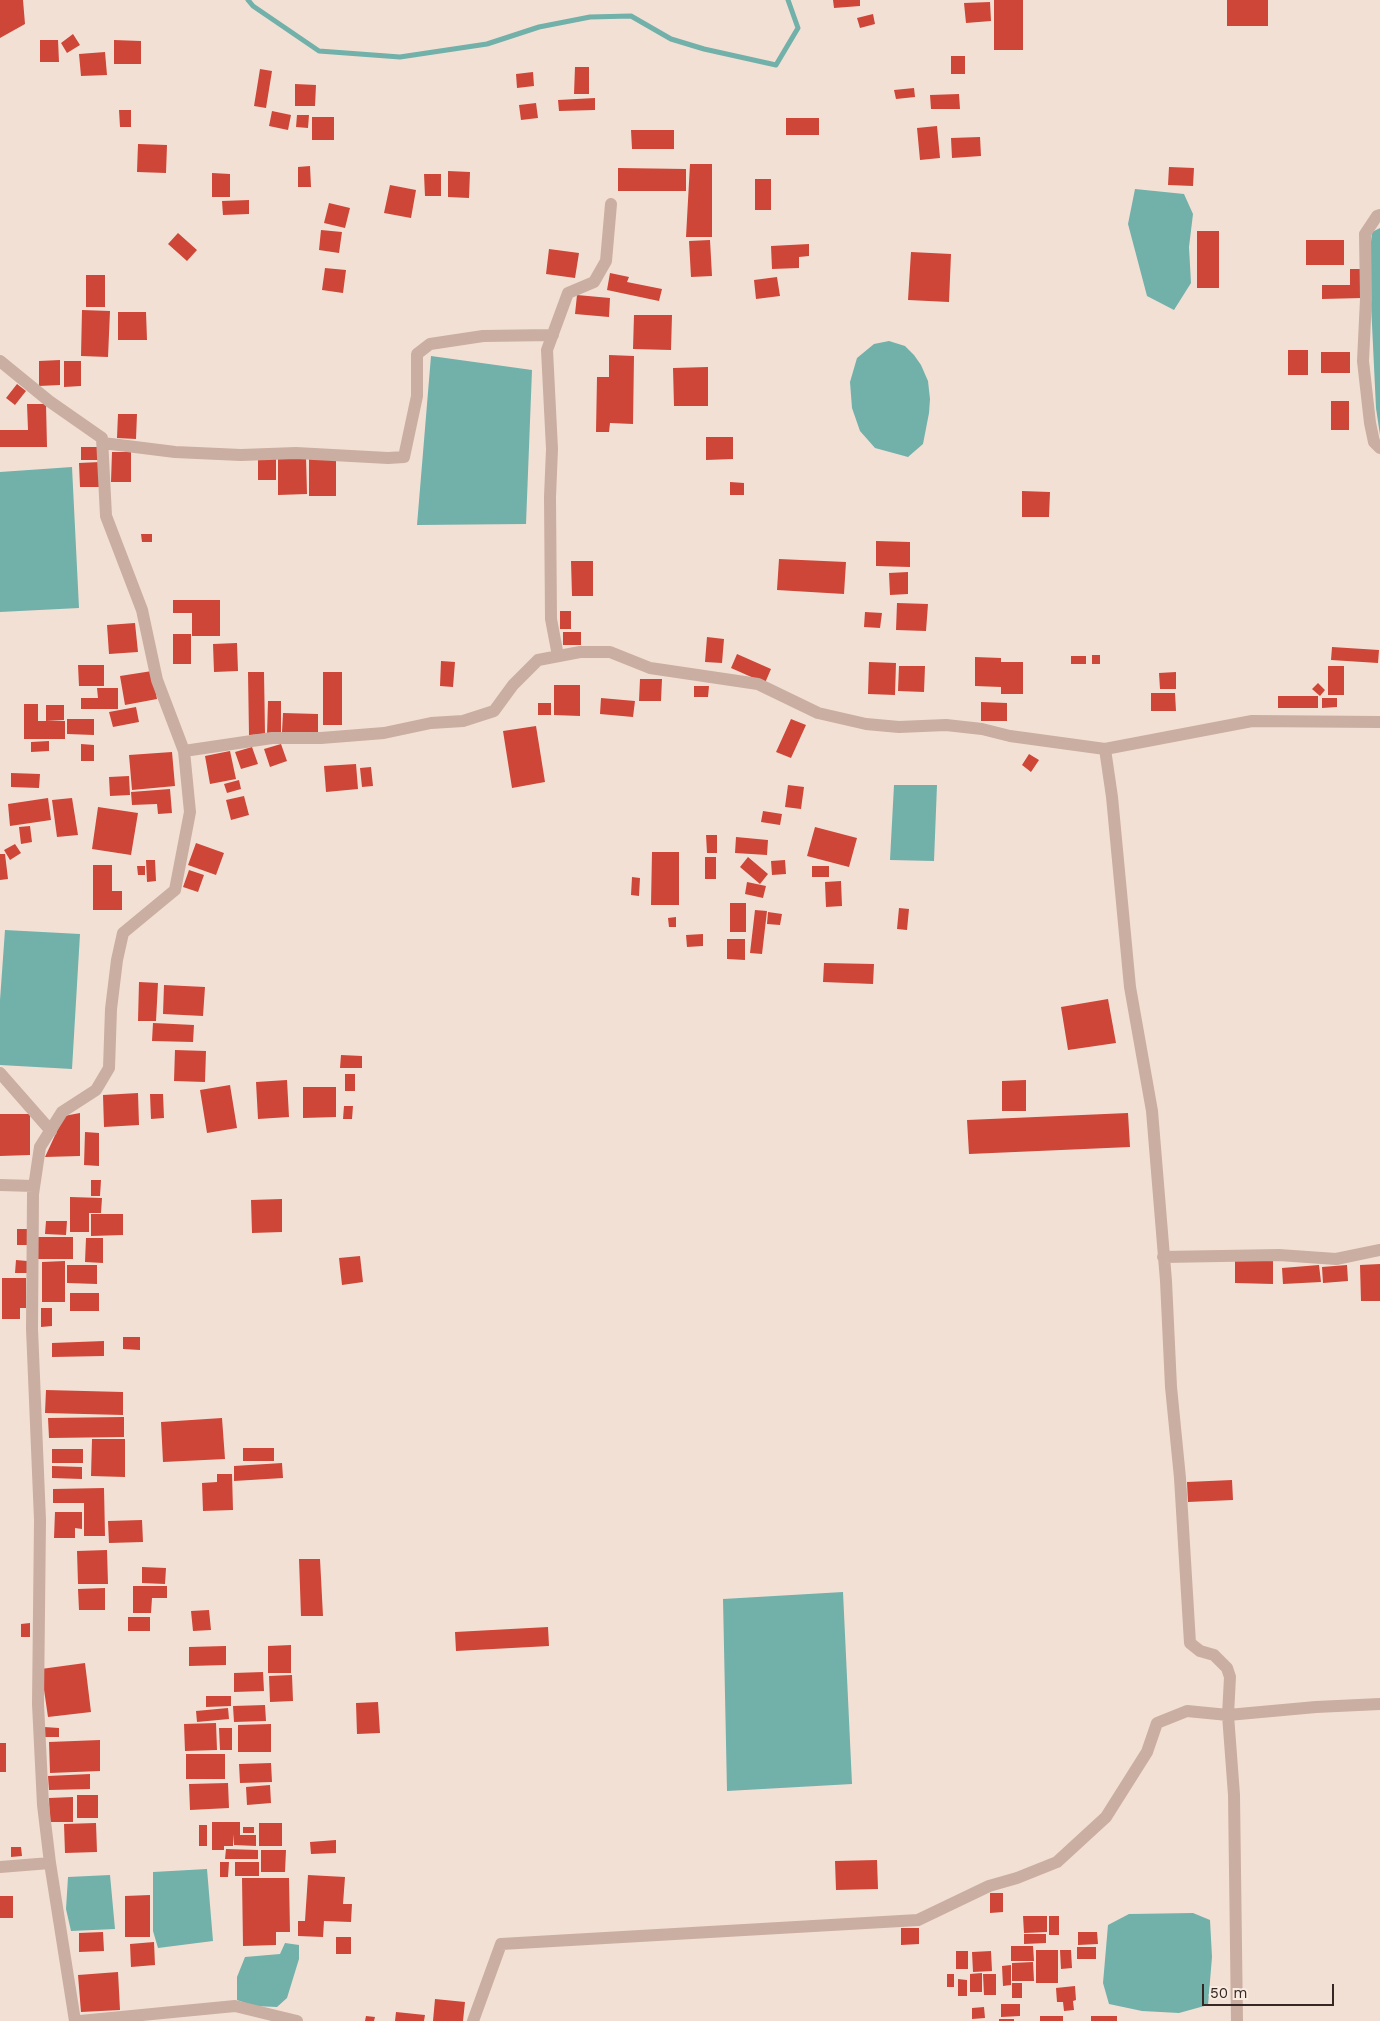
<!DOCTYPE html>
<style>
body{margin:0}
#map{position:relative;width:1380px;height:2021px;overflow:hidden;background:#f2e0d5;font-family:"Work Sans",sans-serif}
canvas{display:block}
.scale{position:absolute;left:1202px;top:1984px;width:132px;height:22px;box-sizing:border-box;border:2px solid #342724;border-top:0;padding-left:6px;font-size:15px;line-height:18px;white-space:nowrap;color:#342724;-webkit-text-stroke:4px #faebe1;paint-order:stroke}
</style>
<div id="map">
<canvas width="1380" height="2021"></canvas>
<div class="scale">50 m</div>
</div>
<script>
const c = document.querySelector('canvas').getContext('2d');
c.lineJoin = 'round';
function paint(path, color) { c.fillStyle = color; c.fill(path, 'evenodd'); }
const poly = rows => new Path2D(rows.map(r => 'M' + r).join(''));
function trace(path, color, width, dash) { c.strokeStyle = color; c.lineWidth = width; c.lineCap = dash ? 'butt' : 'round'; c.setLineDash(dash || []); c.stroke(path); }
paint(poly([
 [1135,189,1184,194,1193,214,1189,247,1191,283,1174,310,1147,296,1128,224],
 [1380,228,1380,435,1376,408,1369,262,1372,232],
 [889,341,905,346,914,355,921,365,928,381,930,399,929,413,923,444,908,457,875,448,860,431,852,408,850,382,857,358,874,344],
 [431,356,532,370,526,524,417,525],
 [72,467,79,608,0,612,0,472],
 [894,785,937,785,934,861,890,860],
 [5,930,80,934,72,1069,0,1065,0,1000],
 [843,1592,852,1784,727,1791,723,1599],
 [207,1869,213,1941,158,1948,153,1931,153,1872],
 [110,1875,115,1929,71,1931,66,1909,68,1877],
 [1193,1913,1210,1920,1212,1957,1208,2005,1179,2013,1142,2011,1109,2004,1103,1983,1108,1925,1129,1914],
 [285,1943,299,1945,299,1959,287,1998,277,2007,254,2006,237,2000,237,1977,245,1957,280,1954]
]), '#72b0aa');
trace(poly([
 [248,0,253,6,319,51,400,57,487,44,539,27,590,17,631,16,671,39,704,49,776,65,798,28,788,0]
]), '#72b0aa', 5);
paint(poly([
 [0,0,23,0,25,24,0,38],
 [833,0,860,0,860,6,834,8],
 [994,0,1023,0,1023,50,994,50],
 [1227,0,1268,0,1268,26,1227,26],
 [990,2,991,21,966,23,964,3],
 [873,14,875,24,860,28,857,18],
 [73,34,80,45,67,53,61,43],
 [40,40,58,40,59,62,40,62],
 [114,40,141,41,141,64,114,64],
 [105,52,107,75,81,76,79,54],
 [951,56,965,56,965,74,951,74],
 [575,67,589,67,589,94,574,94],
 [260,69,272,71,266,108,254,106],
 [533,72,534,86,517,88,516,74],
 [295,84,316,85,315,106,295,106],
 [914,88,915,97,896,99,894,90],
 [959,94,960,109,931,109,930,95],
 [595,98,595,110,559,111,558,100],
 [536,103,538,118,521,120,519,105],
 [119,110,131,110,131,127,120,127],
 [272,111,291,115,288,130,269,126],
 [297,115,309,115,308,128,296,127],
 [312,117,334,117,334,140,312,140],
 [786,118,819,118,819,135,786,135],
 [937,126,940,158,920,160,917,128],
 [631,130,674,130,674,149,632,149],
 [980,137,981,156,952,158,951,138],
 [138,144,167,145,166,173,137,172],
 [690,164,712,164,712,237,686,237],
 [310,166,311,187,298,187,298,167],
 [1169,167,1194,168,1193,186,1168,185],
 [618,168,686,169,686,191,618,191],
 [448,171,470,172,469,198,448,197],
 [212,173,230,174,230,197,212,197],
 [424,174,441,174,441,196,425,196],
 [755,179,771,179,771,210,755,210],
 [390,185,416,190,411,218,384,213],
 [249,200,249,214,223,215,222,201],
 [329,203,350,208,345,228,324,223],
 [321,230,342,232,339,253,319,250],
 [1197,231,1219,231,1219,288,1197,288],
 [178,233,197,250,187,261,168,244],
 [710,240,712,276,691,277,689,241],
 [1306,240,1344,240,1344,265,1306,265],
 [809,244,809,256,799,257,799,268,772,269,771,246],
 [549,249,579,253,575,278,546,274],
 [911,252,951,254,949,302,908,300],
 [325,268,346,270,343,293,322,290],
 [1350,269,1362,269,1362,298,1322,299,1322,285,1350,285],
 [610,273,629,277,627,282,662,289,659,301,607,290],
 [86,275,105,275,105,307,86,307],
 [777,277,780,296,756,299,754,280],
 [577,295,610,298,609,317,575,314],
 [82,310,110,311,108,357,81,356],
 [118,312,146,312,147,340,118,340],
 [634,315,672,315,671,350,633,349],
 [1288,350,1308,350,1308,375,1288,375],
 [1321,352,1350,352,1350,373,1321,373],
 [609,355,634,356,633,424,610,423,609,432,596,432,597,377,609,377],
 [60,360,60,385,39,386,39,361],
 [64,361,81,361,81,386,64,387],
 [708,367,708,406,674,406,673,368],
 [17,384,26,391,15,405,6,398],
 [1331,401,1349,401,1349,430,1331,430],
 [27,404,46,404,47,447,0,447,0,430,28,430],
 [118,414,137,414,136,439,117,438],
 [706,437,733,437,733,459,706,460],
 [81,447,99,447,99,460,81,460],
 [112,452,131,452,131,482,111,482],
 [258,457,276,458,276,480,258,480],
 [278,457,306,457,307,494,278,495],
 [309,457,336,457,336,496,309,496],
 [100,462,100,487,80,487,79,463],
 [730,482,744,483,744,495,730,495],
 [1022,491,1050,492,1049,517,1022,517],
 [141,534,152,534,152,542,142,542],
 [876,541,910,542,910,567,876,566],
 [779,559,846,562,844,594,777,590],
 [571,561,593,561,593,596,572,596],
 [908,572,908,594,890,595,889,573],
 [173,600,220,600,220,636,192,636,192,613,173,613],
 [897,603,928,604,926,631,896,630],
 [560,611,571,611,571,629,560,629],
 [865,612,882,613,880,628,864,627],
 [135,623,138,652,109,654,107,625],
 [563,632,581,632,581,645,563,645],
 [173,634,191,634,191,664,173,664],
 [707,637,724,639,722,663,705,662],
 [237,643,238,671,214,672,213,644],
 [1332,647,1379,650,1378,663,1331,660],
 [737,654,771,669,765,683,731,668],
 [1092,655,1100,655,1100,664,1092,664],
 [1071,656,1086,656,1086,664,1071,664],
 [975,657,1001,658,1001,662,1023,662,1023,694,1001,694,1001,687,975,686],
 [441,661,455,662,453,687,440,686],
 [869,662,896,663,895,695,868,694],
 [78,665,104,665,104,686,79,686],
 [899,666,925,666,924,692,898,691],
 [1328,666,1344,666,1344,695,1328,695],
 [152,671,157,699,125,705,120,676],
 [248,672,264,672,265,734,249,735],
 [323,672,342,672,342,725,323,725],
 [1176,672,1176,689,1160,689,1159,673],
 [640,679,662,679,661,701,639,701],
 [1318,683,1325,690,1320,696,1312,689],
 [554,685,580,685,580,716,554,715],
 [694,686,709,686,708,697,694,697],
 [97,688,118,688,118,709,81,709,81,698,98,698],
 [1151,693,1175,693,1176,711,1151,711],
 [1278,696,1318,696,1318,708,1278,708],
 [601,698,635,701,633,717,600,714],
 [1322,698,1337,698,1337,707,1322,708],
 [268,701,281,701,281,735,267,735],
 [981,702,1007,703,1007,721,981,721],
 [538,703,551,703,551,715,538,715],
 [24,704,38,704,38,721,31,721,65,721,65,739,24,739],
 [46,705,64,705,64,720,46,721],
 [136,707,139,722,113,727,109,712],
 [283,713,318,714,318,733,282,732],
 [67,719,94,719,94,735,67,734],
 [791,719,806,725,791,758,776,752],
 [536,726,545,782,512,788,503,731],
 [49,741,49,751,31,752,31,742],
 [81,744,94,745,94,761,81,761],
 [281,744,287,761,270,767,264,749],
 [252,747,258,764,241,769,235,752],
 [230,751,236,779,210,784,205,756],
 [172,752,175,786,132,790,129,755],
 [1029,754,1039,760,1031,772,1022,765],
 [356,764,358,789,326,792,324,766],
 [371,767,373,786,362,787,360,768],
 [11,773,40,774,39,788,11,787],
 [129,776,130,795,110,796,109,777],
 [239,780,241,789,227,793,224,784],
 [788,785,804,787,801,809,785,807],
 [170,789,172,813,158,814,157,804,132,805,131,792],
 [244,796,249,815,231,820,226,800],
 [48,798,51,820,10,826,8,804],
 [72,798,78,835,57,837,52,800],
 [98,807,138,813,131,855,92,849],
 [763,811,782,814,780,825,761,822],
 [30,826,32,842,21,844,19,827],
 [815,827,857,838,849,867,807,856],
 [706,835,717,835,717,853,707,853],
 [736,837,768,840,767,855,735,853],
 [196,843,224,853,216,875,188,865],
 [15,844,21,853,10,860,4,850],
 [652,852,679,852,679,905,651,905],
 [0,854,5,854,8,879,0,880],
 [705,857,716,857,716,879,705,879],
 [748,857,768,874,760,884,740,867],
 [146,860,155,860,156,881,147,882],
 [785,860,786,874,772,875,771,861],
 [93,865,112,865,112,891,122,891,122,910,93,910],
 [137,866,145,866,145,875,138,875],
 [812,866,829,866,829,877,812,877],
 [189,870,204,875,198,892,183,887],
 [632,877,640,878,639,896,631,895],
 [841,881,842,906,826,907,825,882],
 [747,882,766,886,763,898,745,894],
 [730,903,746,903,746,932,730,932],
 [899,908,909,909,907,930,897,929],
 [755,910,767,911,762,954,750,953],
 [768,912,782,914,780,925,767,924],
 [676,917,676,927,669,927,668,918],
 [703,934,703,946,687,947,686,935],
 [727,939,745,939,745,960,727,959],
 [824,963,874,964,873,984,823,982],
 [139,982,158,983,156,1021,138,1021],
 [164,985,205,987,203,1016,163,1014],
 [1108,999,1116,1043,1068,1050,1061,1007],
 [153,1023,194,1025,193,1042,152,1041],
 [175,1050,206,1051,205,1082,174,1081],
 [341,1055,362,1056,362,1068,340,1068],
 [345,1074,355,1074,355,1091,345,1091],
 [287,1080,289,1117,258,1119,256,1082],
 [1026,1080,1026,1111,1002,1111,1002,1081],
 [230,1085,237,1128,207,1133,200,1090],
 [303,1087,336,1087,336,1117,303,1118],
 [138,1093,139,1125,104,1127,103,1095],
 [150,1094,163,1094,164,1118,151,1119],
 [344,1106,353,1106,352,1119,343,1119],
 [80,1113,80,1156,45,1157,64,1116],
 [1128,1113,1130,1147,969,1154,967,1120],
 [0,1114,30,1114,30,1155,0,1156],
 [85,1132,99,1133,99,1166,84,1165],
 [91,1180,101,1180,100,1196,91,1196],
 [70,1197,102,1198,101,1213,89,1213,89,1232,70,1232],
 [282,1199,282,1232,252,1233,251,1200],
 [91,1214,123,1214,123,1235,91,1236],
 [46,1221,67,1221,66,1235,45,1234],
 [17,1229,30,1229,30,1245,17,1245],
 [38,1237,73,1237,73,1259,38,1259],
 [86,1238,103,1238,103,1263,85,1262],
 [360,1256,363,1282,342,1285,339,1258],
 [16,1260,27,1261,27,1273,15,1273],
 [65,1261,65,1302,42,1302,42,1262],
 [1235,1261,1273,1261,1273,1284,1235,1283],
 [1380,1264,1380,1301,1361,1301,1360,1265],
 [67,1265,97,1265,97,1284,67,1283],
 [1319,1265,1321,1282,1283,1284,1282,1268],
 [1347,1265,1348,1281,1323,1283,1322,1267],
 [2,1278,26,1278,26,1308,20,1308,20,1319,2,1319],
 [70,1293,99,1293,99,1311,70,1311],
 [41,1308,52,1308,52,1326,41,1327],
 [123,1337,140,1337,140,1350,123,1349],
 [104,1341,104,1356,52,1357,52,1343],
 [46,1390,123,1392,123,1415,45,1413],
 [124,1417,124,1437,49,1438,48,1418],
 [222,1418,225,1459,163,1462,161,1422],
 [92,1439,125,1439,125,1477,91,1476],
 [243,1448,274,1448,274,1461,243,1461],
 [52,1449,83,1449,83,1463,52,1463],
 [282,1463,283,1478,234,1481,234,1466],
 [52,1466,82,1467,82,1479,52,1478],
 [217,1474,232,1474,233,1510,203,1511,202,1483,217,1482],
 [1232,1480,1233,1500,1188,1502,1187,1482],
 [104,1488,105,1536,84,1536,84,1503,53,1503,53,1489],
 [55,1512,82,1512,82,1529,75,1528,75,1538,54,1538],
 [142,1520,143,1542,109,1543,108,1521],
 [107,1550,108,1584,78,1584,77,1551],
 [299,1559,320,1559,323,1616,301,1616],
 [142,1567,166,1568,165,1584,142,1583],
 [133,1586,167,1586,167,1598,152,1598,151,1613,133,1613],
 [105,1588,105,1610,79,1610,78,1589],
 [209,1610,211,1630,193,1631,191,1611],
 [128,1617,150,1617,150,1631,128,1631],
 [30,1623,30,1637,21,1637,21,1624],
 [548,1627,549,1646,456,1651,455,1632],
 [291,1645,291,1673,268,1673,268,1646],
 [226,1646,226,1665,189,1666,189,1647],
 [85,1663,91,1712,48,1717,41,1669],
 [263,1672,264,1691,234,1692,234,1673],
 [292,1675,293,1701,270,1702,269,1676],
 [206,1696,231,1696,231,1706,206,1707],
 [378,1702,380,1733,357,1734,356,1703],
 [265,1705,266,1721,234,1722,233,1706],
 [228,1708,229,1719,197,1722,196,1711],
 [216,1723,217,1750,185,1751,184,1724],
 [271,1724,271,1752,238,1752,238,1725],
 [44,1727,59,1728,59,1737,44,1737],
 [219,1728,232,1728,232,1750,220,1750],
 [100,1740,100,1771,50,1773,49,1742],
 [0,1743,6,1743,6,1772,0,1772],
 [186,1754,225,1754,225,1779,186,1779],
 [271,1763,272,1782,240,1783,239,1764],
 [90,1774,90,1789,49,1790,48,1776],
 [228,1783,229,1808,190,1810,189,1784],
 [270,1785,271,1803,247,1805,246,1787],
 [77,1795,98,1795,98,1818,77,1818],
 [73,1797,73,1822,50,1822,49,1798],
 [212,1822,240,1822,240,1835,256,1835,256,1846,234,1845,233,1834,233,1846,224,1846,224,1850,212,1850],
 [96,1823,97,1852,65,1853,64,1824],
 [259,1823,282,1823,282,1846,259,1846],
 [199,1825,207,1825,207,1846,199,1846],
 [243,1827,254,1827,254,1833,243,1833],
 [336,1840,336,1853,311,1854,310,1842],
 [11,1847,21,1847,22,1856,11,1857],
 [226,1849,258,1850,258,1859,225,1859],
 [261,1850,286,1850,285,1872,261,1872],
 [877,1860,878,1889,836,1890,835,1861],
 [220,1862,229,1862,228,1877,220,1877],
 [235,1862,259,1862,259,1876,235,1876],
 [308,1875,345,1877,343,1904,352,1904,351,1922,324,1921,323,1937,298,1936,298,1921,305,1921],
 [242,1878,289,1878,290,1932,276,1932,276,1945,243,1946],
 [990,1893,1003,1893,1003,1912,990,1913],
 [150,1895,150,1937,125,1937,125,1896],
 [0,1896,13,1896,13,1918,0,1918],
 [1023,1916,1047,1916,1047,1932,1024,1933],
 [1049,1916,1059,1916,1059,1935,1049,1935],
 [901,1928,919,1928,919,1944,901,1945],
 [103,1932,104,1951,79,1952,79,1933],
 [1078,1932,1097,1932,1098,1944,1078,1945],
 [1024,1934,1046,1934,1046,1943,1024,1944],
 [336,1937,351,1937,351,1954,336,1954],
 [154,1942,155,1965,131,1967,130,1944],
 [1011,1946,1033,1946,1034,1961,1011,1961],
 [1077,1947,1096,1947,1096,1959,1077,1959],
 [1036,1950,1058,1950,1058,1983,1036,1983],
 [1060,1950,1071,1950,1072,1968,1061,1969],
 [956,1951,968,1951,968,1969,956,1969],
 [991,1951,992,1971,973,1972,972,1952],
 [1033,1962,1034,1981,1012,1981,1012,1963],
 [1011,1965,1011,1985,1003,1986,1002,1966],
 [118,1972,120,2010,81,2012,78,1975],
 [982,1973,982,1992,970,1992,970,1974],
 [947,1974,954,1974,954,1987,947,1987],
 [983,1974,996,1974,996,1995,984,1995],
 [958,1979,967,1980,967,1996,958,1996],
 [1012,1983,1022,1983,1022,1998,1012,1998],
 [1075,1986,1076,2000,1073,2001,1074,2010,1064,2011,1063,2002,1057,2002,1056,1988],
 [435,1999,465,2002,463,2021,433,2021],
 [1001,2004,1020,2004,1020,2016,1001,2017],
 [984,2007,985,2018,972,2019,972,2008],
 [396,2012,425,2015,424,2021,395,2021],
 [366,2016,375,2017,374,2021,365,2021],
 [1040,2016,1063,2016,1063,2021,1040,2021],
 [1091,2016,1117,2016,1117,2021,1091,2021],
 [999,2019,1014,2019,1014,2021,999,2021]
]), '#ce4637');
trace(poly([
 [1380,215,1377,216,1365,234,1366,299,1363,361,1370,423,1374,442,1380,448],
 [0,361,49,401,102,438,106,516,142,610,157,680,184,751,190,812,175,890,123,933,117,960,111,1009,109,1068,96,1090,62,1112,40,1147,33,1194,32,1329,40,1520,38,1704,43,1805,50,1863,75,2021],
 [103,443,175,452,241,455,296,453,388,458,404,457,417,396,417,354,430,344,483,336,553,335],
 [558,656,551,619,550,497,552,449,547,350,568,293,594,282,606,261,611,204],
 [1380,722,1252,721,1105,749,1112,797,1130,987,1152,1111,1166,1281,1171,1387,1180,1478,1190,1643,1200,1651,1214,1655,1227,1668,1230,1677,1228,1715,1316,1707,1380,1704],
 [184,751,272,738,321,738,384,733,431,723,463,721,494,711,513,685,538,660,580,652,610,652,650,668,758,684,818,713,866,724,899,727,946,725,982,729,1010,736,1105,749],
 [0,1073,51,1131],
 [0,1185,34,1186],
 [1163,1257,1279,1255,1336,1259,1380,1250],
 [0,1867,50,1863],
 [80,2021,235,2006,297,2021],
 [473,2021,501,1944,918,1920,989,1886,1017,1878,1057,1862,1106,1817,1147,1752,1157,1723,1187,1711,1228,1715,1234,1795,1237,2021]
]), '#caaea1', 12);
</script>
